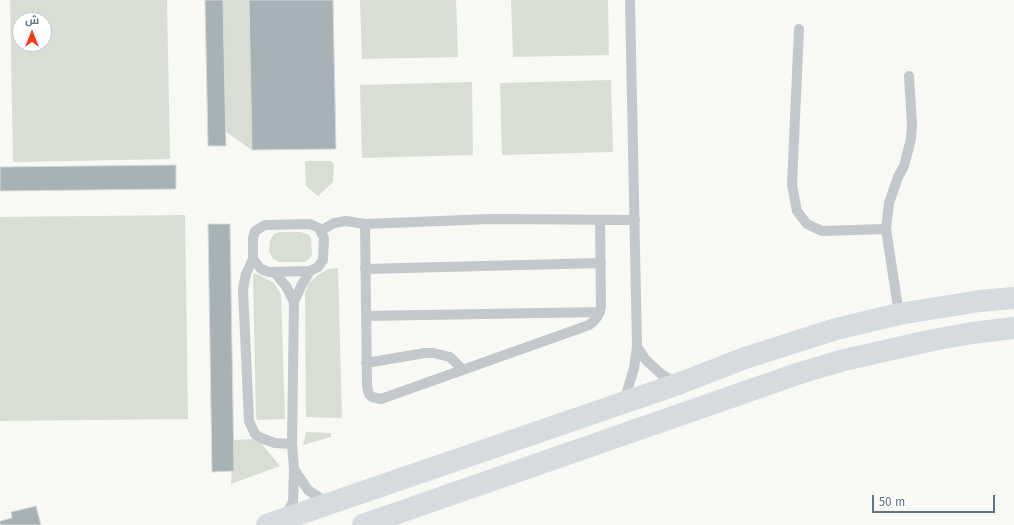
<!DOCTYPE html>
<meta charset="utf-8">
<style>
body{margin:0}
#map{position:relative;width:1014px;height:525px;overflow:hidden;background:#f8f8f5;font-family:"Fira Sans",Cairo,sans-serif}
canvas{display:block}
.north{position:absolute;left:12px;top:12px;width:40px;height:40px;box-sizing:border-box;background:#fff;border:1px solid #c0c8cd;border-radius:50%;rotate:0deg;font-size:11px;font-weight:700;line-height:16px;text-align:center;color:#617682}
.north::after{content:'';display:block;margin:auto;width:14px;height:18px;background:#ef401e;clip-path:polygon(50% 0,100% 100%,50% 72%,0 100%)}
.scale{position:absolute;left:872px;top:495px;width:123px;height:18px;box-sizing:border-box;border:2px solid #617682;border-top:0;padding-left:5px;font-size:12px;line-height:14px;white-space:nowrap;color:#617682;-webkit-text-stroke:3px #fff;paint-order:stroke}
</style>
<div id="map">
<canvas width="1014" height="525"></canvas>
<div class="north">ش</div>
<div class="scale">50 m</div>
</div>
<script>
const c = document.querySelector('canvas').getContext('2d');
c.lineJoin = 'round';
function paint(path, color) { c.fillStyle = color; c.fill(path, 'evenodd'); }
const poly = rows => new Path2D(rows.map(r => 'M' + r).join(''));
function trace(path, color, width, dash) { c.strokeStyle = color; c.lineWidth = width; c.lineCap = dash ? 'butt' : 'round'; c.setLineDash(dash || []); c.stroke(path); }
paint(poly([
 [10,0,167,0,170,159,13,162],
 [20,20,44,20,44,44,20,44],
 [223,0,249,0,252,150,226,132],
 [360,0,456,0,458,57,362,59],
 [511,0,608,0,609,55,513,57],
 [611,80,613,152,502,155,500,83],
 [472,82,473,155,362,158,360,85],
 [308,161,331,161,334,164,333,182,318,196,306,186,305,162],
 [185,215,188,419,0,421,0,217],
 [280,232,301,232,309,235,311,239,312,255,309,259,305,262,279,262,273,259,269,251,270,240,274,234],
 [338,268,342,418,306,417,305,293,309,283,318,275,328,269],
 [255,273,274,283,281,295,285,419,257,420,256,416,253,275],
 [306,432,331,433,331,437,303,445],
 [254,439,261,443,280,466,231,484,233,440]
]), '#d8ded4');
const building = poly([
 [205,0,223,0,226,146,208,146,205,0],
 [249,0,333,0,336,149,252,150,249,0],
 [176,165,176,189,0,191,0,167,176,165],
 [208,224,230,224,234,471,212,472,208,224],
 [36,506,41,525,0,525,0,521,12,518,11,512,36,506]
]);
paint(building, '#a7b2b7');
trace(building, '#dadad7', 1);
trace(poly([
 [799,29,792,185,797,211,807,224,822,231,886,229],
 [365,224,367,386,369,394,372,397,381,399,589,325,594,321,598,316,601,307,600,220],
 [322,230,334,223,346,221,365,224,490,219,635,220],
 [253,259,246,274,243,289,249,421,255,434,261,438,275,443,292,444],
 [365,269,601,263],
 [274,272,286,286,294,302],
 [899,314,886,229,889,203,898,177,904,166,911,139,912,125,909,76],
 [366,316,600,312],
 [637,347,646,360,661,374,676,383],
 [366,363,425,353,433,353,450,357,463,370],
 [624,402,634,368,637,347,630,0],
 [294,469,308,490,327,503],
 [285,516,293,502,294,469,292,444,294,302,301,286,310,271,318,267,323,260,324,238,319,228,310,224,265,225,255,231,253,238,253,259,261,269,269,272,310,271]
]), '#c2c8cb', 10);
trace(poly([
 [267,525,678,384,745,358,836,329,899,314,980,301,1014,298],
 [363,525,800,373,844,360,933,340,972,333,1014,328]
]), '#d5dbde', 22);
</script>
